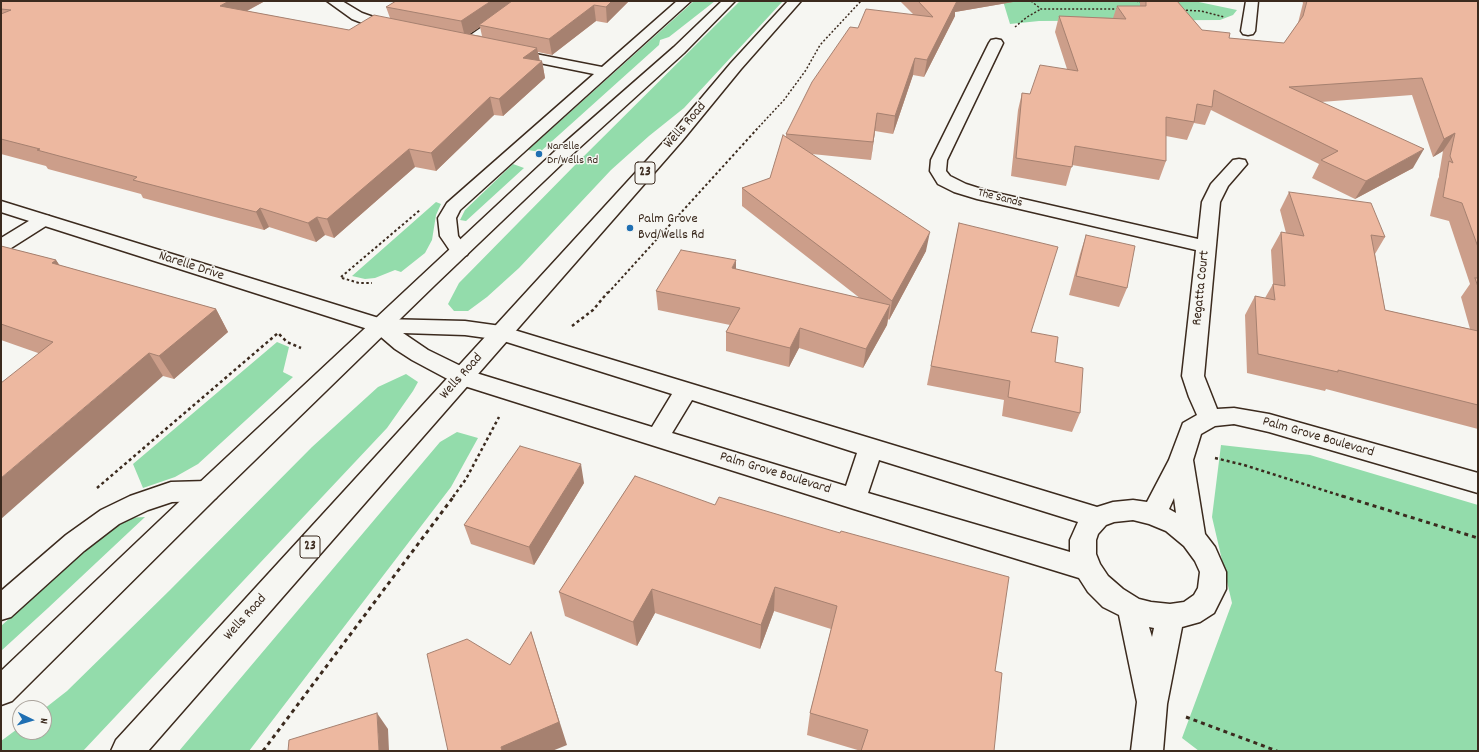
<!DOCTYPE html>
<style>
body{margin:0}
#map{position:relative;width:1479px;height:752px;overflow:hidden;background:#f6f6f2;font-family:Dekko,sans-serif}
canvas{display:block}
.frame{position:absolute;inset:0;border:2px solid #3b2a1e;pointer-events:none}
.north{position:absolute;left:12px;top:700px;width:40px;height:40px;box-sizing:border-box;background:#f6f6f2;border:1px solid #aba49d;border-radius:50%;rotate:95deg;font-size:11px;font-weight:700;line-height:16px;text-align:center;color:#3b2a1e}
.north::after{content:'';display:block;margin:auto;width:14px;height:18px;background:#1f6fb2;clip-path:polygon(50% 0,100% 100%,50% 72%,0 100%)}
</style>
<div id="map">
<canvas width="1479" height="752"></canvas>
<div class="frame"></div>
<div class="north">N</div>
</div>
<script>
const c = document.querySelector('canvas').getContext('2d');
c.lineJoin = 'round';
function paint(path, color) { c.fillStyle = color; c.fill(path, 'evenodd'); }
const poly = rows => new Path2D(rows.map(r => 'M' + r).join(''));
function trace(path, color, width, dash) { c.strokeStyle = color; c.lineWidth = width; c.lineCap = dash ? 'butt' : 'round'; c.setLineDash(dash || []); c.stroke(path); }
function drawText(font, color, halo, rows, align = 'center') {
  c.font = font + ' Dekko,sans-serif'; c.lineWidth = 3; c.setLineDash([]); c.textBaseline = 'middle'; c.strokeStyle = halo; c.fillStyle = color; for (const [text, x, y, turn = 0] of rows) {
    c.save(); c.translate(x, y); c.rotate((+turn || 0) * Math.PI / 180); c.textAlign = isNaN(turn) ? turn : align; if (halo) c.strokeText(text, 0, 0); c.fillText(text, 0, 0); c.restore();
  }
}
paint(poly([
 [694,1,715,1,669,37,660,40,659,45,540,152,528,150],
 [740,1,783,1,684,108,649,136,611,170,519,268,487,297,468,311,454,311,448,304,459,283,578,162],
 [1003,1,1194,1,1237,10,1233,15,1220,20,1039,21,1010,24],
 [513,164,524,168,466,221,460,220,465,210],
 [436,202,441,204,436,215,432,240,425,253,401,272,395,270,375,278,365,279,352,276],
 [277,342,289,347,283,372,293,377,198,464,175,477,143,488,133,464],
 [406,374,418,382,413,391,387,428,83,751,1,751,1,741,20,727,20,732,44,732,44,709,67,691,170,590,312,447,378,387],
 [457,432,478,438,451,487,249,751,179,751,440,442],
 [1221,445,1310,455,1478,505,1478,751,1199,751,1182,738,1232,603,1212,517],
 [145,517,48,608,1,651,1,626,89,546,126,518]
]), '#93dcab');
const minor = poly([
 [327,1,342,1,362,13,399,26,401,29,399,32,394,33,380,30,352,19,327,1],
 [519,1,533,1,472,47,467,48,462,47,460,44,462,41,519,1],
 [677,1,691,1,460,210,456,218,458,236,469,251,467,255,460,257,453,255,440,236,438,218,447,203,594,74,505,56,503,53,505,50,510,49,602,67,677,1],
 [1246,1,1258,1,1255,31,1253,34,1248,35,1243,34,1241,31,1246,1],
 [996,39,1001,40,1003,43,947,160,946,171,950,176,966,184,988,191,1198,239,1202,202,1211,184,1233,160,1239,159,1245,160,1247,164,1228,186,1220,202,1204,376,1217,409,1234,408,1269,414,1478,473,1478,493,1269,432,1234,424,1215,426,1201,434,1193,460,1205,534,1215,547,1226,572,1226,589,1214,613,1200,622,1182,627,1167,704,1163,751,1131,751,1137,702,1119,615,1103,607,1088,592,1079,578,854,509,455,383,452,377,455,371,463,369,652,427,672,394,494,338,491,333,494,328,501,326,1097,507,1113,502,1133,500,1147,502,1169,460,1183,423,1197,415,1189,397,1182,376,1196,250,977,199,954,192,938,184,930,171,931,160,989,43,991,40,996,39],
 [692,400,857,453,846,486,672,433,692,400],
 [879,460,1078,522,1070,540,1070,552,868,493,879,460],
 [1174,498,1176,513,1169,509,1174,498],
 [1133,520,1149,524,1166,531,1184,546,1195,561,1200,572,1198,588,1194,595,1184,602,1170,604,1151,602,1139,599,1123,589,1108,576,1100,564,1096,554,1096,540,1098,534,1106,525,1114,522,1133,520],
 [1149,627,1154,628,1152,637,1149,627],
 [43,215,49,216,52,220,49,224,8,250,1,252,1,238,37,216,43,215],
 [207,481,216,484,219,491,216,498,207,501,172,502,148,510,119,524,84,551,11,617,1,620,1,591,66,535,101,510,130,496,171,482,207,481]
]);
const tertiary = poly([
 [1,201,382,319,465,321,501,326,508,328,511,333,508,338,501,340,465,335,403,333,428,350,471,371,474,377,471,383,463,385,455,383,412,360,395,349,374,331,1,212,1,201]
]);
const primary = poly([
 [722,1,735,1,684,53,566,160,436,284,216,498,12,701,1,705,1,671,198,484,554,152,674,47,722,1],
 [788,1,801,1,741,69,682,141,148,751,111,751,116,740,670,135,731,63,788,1]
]);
trace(minor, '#3b2a1e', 3);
trace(tertiary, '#3b2a1e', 3);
trace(primary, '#3b2a1e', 3);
trace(poly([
 [1031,1,1041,9,1117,9],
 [1136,1,1143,3],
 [1182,10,1201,11,1224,17],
 [1015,27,1027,17,1041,9],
 [756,130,784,100,806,70,820,45,861,1]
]), '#3b2a1e', 1.5, [2, 2]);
trace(poly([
 [341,277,420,210],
 [342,278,359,283,372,283],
 [608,293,757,129]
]), '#3b2a1e', 2, [2.5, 2.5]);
trace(poly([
 [572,326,593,310,608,292],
 [1215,458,1244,465,1345,497],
 [97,488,278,333,287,342,301,348],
 [453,497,466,479,499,417]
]), '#3b2a1e', 2.5, [3, 3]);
trace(poly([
 [1342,496,1478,538],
 [1186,717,1277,751],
 [263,751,454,496]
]), '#3b2a1e', 3, [4, 4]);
paint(minor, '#f6f6f2');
paint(tertiary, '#f6f6f2');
paint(primary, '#f6f6f2');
paint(poly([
 [1,1,265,1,247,11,349,30,390,18,386,7,629,1,607,23,596,21,552,55,538,52,540,61,542,61,545,78,503,116,494,115,436,171,415,167,334,238,325,235,316,242,269,227,264,230,143,198,141,194,48,169,46,166,1,154],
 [480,27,482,36,469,34],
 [900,1,1014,1,1013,2,955,12,955,16,924,77,913,75,893,134,875,131,871,160,812,154,926,251,889,320,888,319,887,325,863,368,799,348,789,367,726,351,726,332,730,325,658,310,656,291,736,269,861,299,742,206,742,188,770,178,786,137,786,134,858,28,913,14],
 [1140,1,1177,1,1202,30,1229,38,1284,43,1298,23,1303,3,1302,1,1478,1,1478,429,1326,389,1325,391,1247,373,1245,315,1255,296,1265,298,1273,284,1271,250,1281,232,1286,233,1280,210,1289,192,1385,237,1375,254,1385,310,1470,329,1461,297,1470,284,1449,221,1430,216,1438,179,1439,177,1439,175,1443,151,1433,157,1412,95,1321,102,1413,168,1355,199,1312,178,1319,164,1211,110,1205,125,1194,123,1187,140,1166,136,1166,161,1159,180,1072,165,1066,186,1011,176,1018,110,1022,93,1030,94,1067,69,1055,32,1059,16,1113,18,1117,6,1140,6],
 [959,223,1031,332,1055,362,1080,413,1072,432,1002,416,1004,400,927,385],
 [1086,235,1127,288,1119,307,1069,295,1080,254],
 [1,246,56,260,59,265,216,309,228,332,174,379,163,376,38,353,1,340],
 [635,476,995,671,994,751,861,751,807,735,810,713,831,629,774,611,760,649,655,613,637,646,565,616,559,592],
 [584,483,534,565,471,544,464,525]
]), '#cc9e8a');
paint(poly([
 [229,1,265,1,226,22,220,6],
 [491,1,516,1,479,25,480,27,465,37,461,21],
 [612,1,629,1,607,23,606,7],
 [953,1,1014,1,1013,2,955,12,955,16,924,77,927,60],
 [594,5,596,21,552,55,549,39],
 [537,48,540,63,542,61,545,78,503,116,499,99,523,58],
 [915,58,913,75,893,134,895,116],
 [490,97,494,115,436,171,431,153],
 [877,113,875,131,871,160,873,142],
 [1455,133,1443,151,1433,157,1444,139],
 [409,149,415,167,334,238,327,219],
 [1424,149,1413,168,1355,199,1366,181],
 [260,208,269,227,264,230,256,212],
 [317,217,325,235,316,242,308,223],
 [930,232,926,251,889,320,892,301],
 [56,260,71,282,52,263],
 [736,260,736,279,732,268],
 [890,305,887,325,863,368,866,349],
 [216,309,228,332,174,379,159,356],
 [800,328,799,348,789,367,790,348],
 [149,353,163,376,1,519,1,478],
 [581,464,584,483,534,565,529,547],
 [775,587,774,611,760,649,761,625],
 [652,589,655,613,637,646,633,622],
 [531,632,567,745,552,751,502,751,501,747],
 [377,713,388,729,389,751,379,751]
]), '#a68170');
const building = poly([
 [1,1,229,1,220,6,349,30,374,15,537,48,523,58,542,61,499,99,490,97,431,153,409,149,327,219,317,217,308,223,260,208,256,212,133,180,137,177,37,150,40,149,1,139,1,14,11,10,1,9,1,1],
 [396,1,491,1,461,21,386,7,396,1],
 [512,1,612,1,606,7,594,5,549,39,479,25,512,1],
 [918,1,957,1,927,60,915,58,895,116,877,113,873,142,786,134,812,82,850,27,858,28,866,9,933,17,918,1],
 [1146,1,1177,1,1202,30,1230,33,1229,38,1284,43,1303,16,1307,1,1478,1,1478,247,1462,203,1443,197,1449,161,1453,163,1450,156,1455,133,1444,139,1422,78,1289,87,1424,149,1366,181,1321,160,1338,151,1214,90,1212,107,1197,104,1194,122,1166,117,1166,161,1075,146,1072,167,1016,158,1022,93,1030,94,1040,65,1078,71,1059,16,1126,19,1117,6,1146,6,1146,1],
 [783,135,930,232,892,301,742,188,770,178,783,135],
 [1289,192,1371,203,1385,237,1371,235,1385,310,1478,331,1478,405,1338,370,1338,372,1258,354,1255,296,1275,300,1273,284,1285,286,1281,232,1304,236,1289,192],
 [959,223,1058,247,1031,332,1058,337,1055,362,1083,368,1080,413,1008,397,1010,381,931,366,959,223],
 [1086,235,1135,246,1127,288,1076,276,1086,235],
 [1,246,56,260,52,263,216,309,159,356,149,353,1,478,1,383,53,342,1,324,1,246],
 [681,250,736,260,732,268,890,305,866,349,800,328,790,348,726,332,740,308,656,291,681,250],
 [1475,278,1478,278,1478,287,1475,278],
 [520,446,581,464,529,547,464,525,520,446],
 [635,476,715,505,719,497,840,533,841,531,1009,577,995,671,1002,673,994,751,861,751,868,730,810,713,837,606,775,587,761,625,652,589,633,622,559,592,635,476],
 [531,632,559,722,501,747,502,751,448,751,427,654,467,639,510,665,531,632],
 [377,713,379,751,288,751,289,740,377,713]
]);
paint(building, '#edb8a0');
trace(building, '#a68170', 1);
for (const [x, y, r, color] of [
 [539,154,4,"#1f6fb2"],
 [630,228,4,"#1f6fb2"]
]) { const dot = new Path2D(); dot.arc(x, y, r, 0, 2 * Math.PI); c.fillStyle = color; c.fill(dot); trace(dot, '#f6f6f2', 1.5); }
drawText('12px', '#3b2a1e', '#f6f6f2', [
 ["Narelle",547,147],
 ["Dr/Wells Rd",547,161]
], 'left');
drawText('12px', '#3b2a1e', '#f6f6f2', [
 ["The Sands",1000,199,14]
]);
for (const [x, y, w] of [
 [645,173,20],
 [310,547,20]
]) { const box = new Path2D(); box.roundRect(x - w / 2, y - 11, w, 22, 3); c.fillStyle = '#f6f6f2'; c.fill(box); trace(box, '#3b2a1e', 1); }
drawText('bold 13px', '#3b2a1e', null, [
 ["23",645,173],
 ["23",310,547]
]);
drawText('14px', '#3b2a1e', '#f6f6f2', [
 ["Wells Road",686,126,-49],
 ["Narelle Drive",191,267,18],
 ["Regatta Court",1202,288,-84],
 ["Wells Road",462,377,-48],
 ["Palm Grove Boulevard",1318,438,16],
 ["Palm Grove Boulevard",775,474,17],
 ["Wells Road",246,618,-48]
]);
drawText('14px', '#3b2a1e', '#f6f6f2', [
 ["Palm Grove",638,220],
 ["Bvd/Wells Rd",638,236]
], 'left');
</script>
